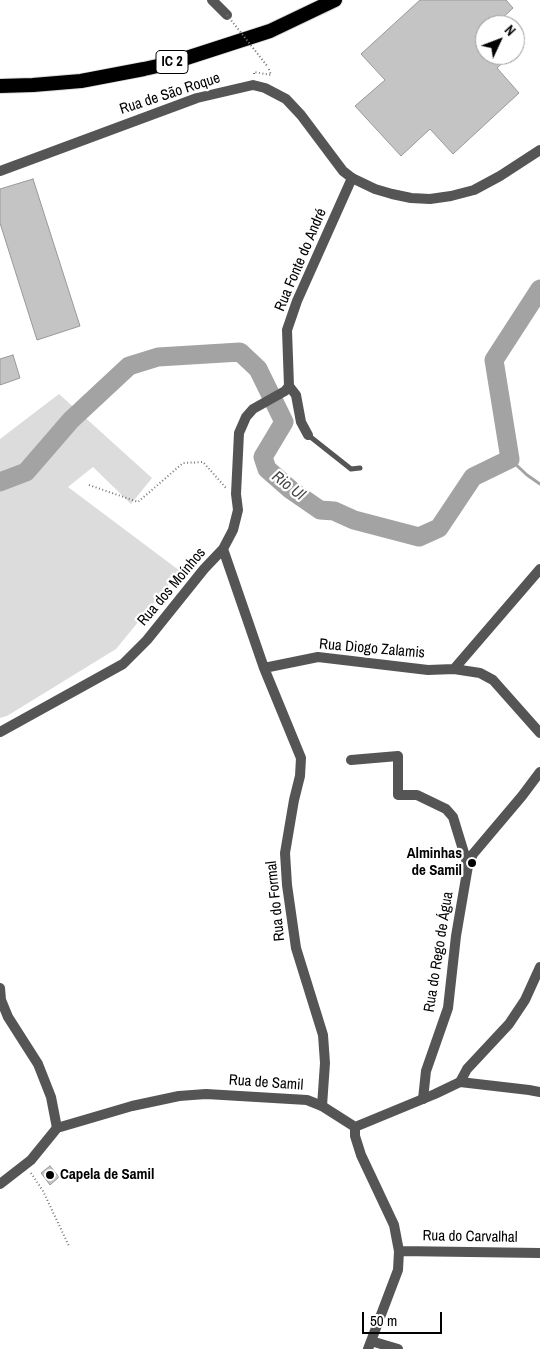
<!DOCTYPE html>
<meta charset="utf-8">
<style>
body{margin:0}
#map{position:relative;width:540px;height:1349px;overflow:hidden;background:#fff;font-family:"Archivo Narrow",sans-serif}
canvas{display:block}
.north{position:absolute;left:475px;top:15px;width:50px;height:50px;box-sizing:border-box;background:#fff;border:1px solid #999;border-radius:50%;rotate:47deg;font-size:14px;font-weight:700;line-height:20px;text-align:center;color:#000}
.north::after{content:'';display:block;margin:auto;width:18px;height:22px;background:#000;clip-path:polygon(50% 0,100% 100%,50% 72%,0 100%)}
.scale{position:absolute;left:362px;top:1312px;width:80px;height:22px;box-sizing:border-box;border:2px solid #000;border-top:0;padding-left:6px;font-size:15px;line-height:18px;white-space:nowrap;color:#000;-webkit-text-stroke:4px #fff;paint-order:stroke}
</style>
<div id="map">
<canvas width="540" height="1349"></canvas>
<div class="north">N</div>
<div class="scale">50 m</div>
</div>
<script>
const c = document.querySelector('canvas').getContext('2d');
c.lineJoin = 'round';
function paint(path, color) { c.fillStyle = color; c.fill(path, 'evenodd'); }
const poly = rows => new Path2D(rows.map(r => 'M' + r).join(''));
function trace(path, color, width, dash) { c.strokeStyle = color; c.lineWidth = width; c.lineCap = dash ? 'butt' : 'round'; c.setLineDash(dash || []); c.stroke(path); }
function drawText(font, color, halo, rows, align = 'center') {
  c.font = font + ' "Archivo Narrow",sans-serif'; c.lineWidth = 4.5; c.setLineDash([]); c.textBaseline = 'middle'; c.strokeStyle = halo; c.fillStyle = color; for (const [text, x, y, turn = 0] of rows) {
    c.save(); c.translate(x, y); c.rotate((+turn || 0) * Math.PI / 180); c.textAlign = isNaN(turn) ? turn : align; if (halo) c.strokeText(text, 0, 0); c.fillText(text, 0, 0); c.restore();
  }
}
paint(poly([
 [59,394,152,478,131,504,93,467,68,487,180,571,116,649,7,716,0,718,0,439]
]), '#dcdcdc');
trace(poly([
 [510,459,527,475,540,484]
]), '#a3a3a3', 3);
trace(poly([
 [0,482,26,472,71,420,129,366,158,357,240,352,258,369,284,422,263,457,267,469,291,490,320,510,334,511,354,520,419,537,439,528,473,477,510,459,494,360,540,289]
]), '#a3a3a3', 19);
const building = poly([
 [420,0,506,0,513,8,495,25,485,25,485,55,511,55,497,68,519,93,453,154,430,129,401,156,355,106,385,80,361,54,420,0],
 [33,179,80,326,37,340,0,223,0,189,33,179],
 [13,355,20,378,0,385,0,359,13,355],
 [50,1166,59,1177,50,1185,41,1173,50,1166]
]);
paint(building, '#c4c4c4');
trace(building, '#999', 1);
const trunk = poly([
 [0,86,33,85,81,81,144,69,171,63,270,31,335,0]
]);
trace(trunk, '#dbdbdb', 16);
trace(poly([
 [254,74,254,72,271,75,268,67],
 [89,485,138,502,183,463,203,462,226,488],
 [31,1173,43,1191,69,1246]
]), '#777', 2, [1, 2.5]);
trace(poly([
 [308,435,351,469,360,468]
]), '#555', 5);
trace(poly([
 [212,0,227,15],
 [289,386,296,395,301,422,308,435],
 [223,549,264,668,318,657,428,670,454,669],
 [540,569,454,669,480,673,493,680,540,733],
 [264,668,301,758,300,776,294,800,285,853,287,885,296,948,323,1035,325,1063,322,1106],
 [0,732,123,664,147,640,204,569,223,549,233,530,238,510,236,494,239,433,246,417,253,409,285,391,289,386,287,330,297,301,352,178],
 [351,760,398,756,398,795,417,795,446,809,453,817,468,866],
 [0,988,1,1000,8,1017,38,1064,51,1097,57,1128],
 [460,1082,529,1090,540,1092],
 [423,1099,426,1071,448,1008,456,936,468,866,473,854,522,796,540,772],
 [355,1127,355,1136,361,1155,394,1225,399,1251,398,1270,368,1349],
 [399,1251,540,1253],
 [371,1341,398,1349]
]), '#555', 10);
trace(poly([
 [0,171,197,98,253,85,265,88,286,99,301,115,343,171,352,178,375,189,392,194,411,198,430,199,451,196,474,190,500,176,540,150],
 [0,1184,31,1160,57,1128,132,1106,179,1096,206,1094,307,1100,322,1106,355,1127,435,1094,460,1082,467,1069,509,1024,525,1000,540,967]
]), '#555', 10);
trace(trunk, '#000', 14);
trace(poly([
 [227,15,268,67]
]), '#777', 2, [1, 2.5]);
for (const [x, y, r, color] of [
 [472,863,5,"#000"],
 [50,1175,5,"#000"]
]) { const dot = new Path2D(); dot.arc(x, y, r, 0, 2 * Math.PI); c.fillStyle = color; c.fill(dot); trace(dot, '#fff', 2); }
for (const [x, y, w] of [
 [172,62,32]
]) { const box = new Path2D(); box.roundRect(x - w / 2, y - 11.5, w, 23, 4); c.fillStyle = '#fff'; c.fill(box); trace(box, '#000', 1); }
drawText('bold 14px', '#000', null, [
 ["IC 2",172,62]
]);
drawText('15px', '#000', '#fff', [
 ["Rua de São Roque",170,94,-18],
 ["Rua Fonte do André",301,260,-67],
 ["Rua dos Moínhos",172,587,-50],
 ["Rua Diogo Zalamis",372,649,5],
 ["Rua do Formal",276,901,-96],
 ["Rua do Rego de Água",439,952,-81],
 ["Rua de Samil",266,1083,4],
 ["Rua do Carvalhal",470,1237,1]
]);
drawText('bold 15px', '#000', '#fff', [
 ["Alminhas",462,854],
 ["de Samil",462,871],
 ["Capela de Samil",60,1175,"left"]
], 'right');
drawText('italic 16px', '#444', '#fff', [
 ["Rio Ul",288,486,38]
]);
</script>
